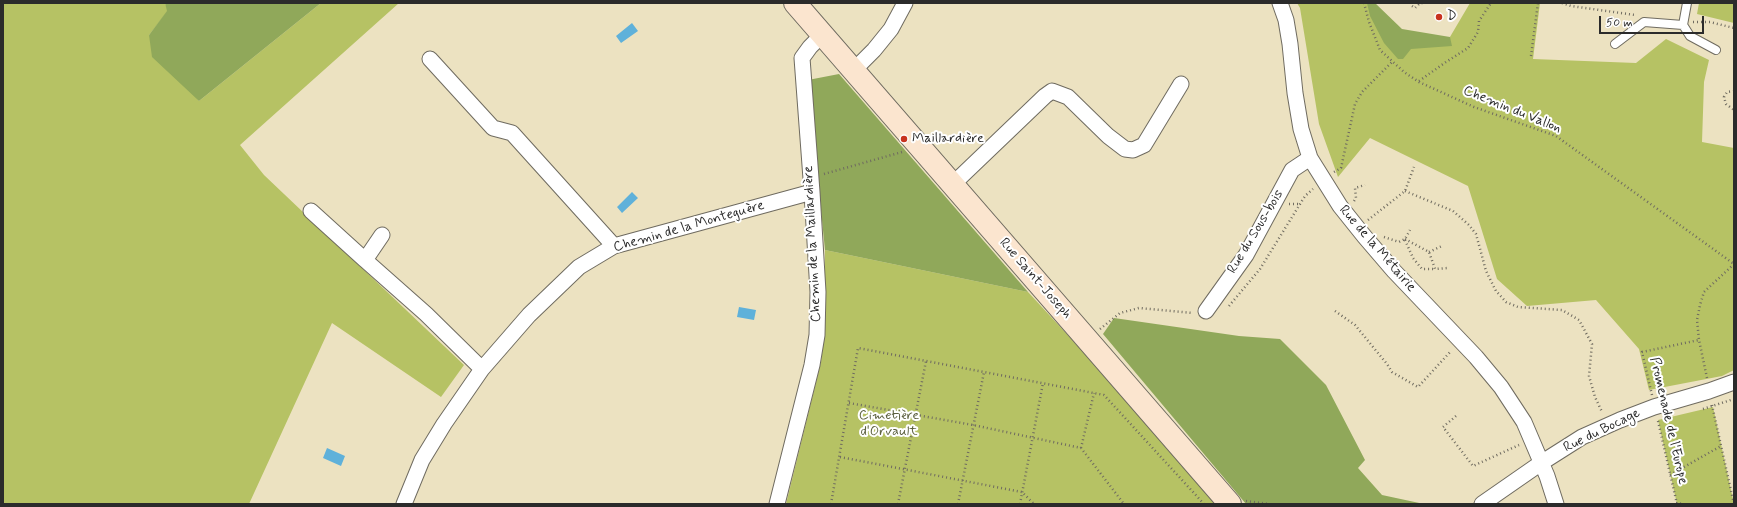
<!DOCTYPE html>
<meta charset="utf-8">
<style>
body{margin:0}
#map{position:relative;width:1737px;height:507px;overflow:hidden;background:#ece2c1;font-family:Mynerve,sans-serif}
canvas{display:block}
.frame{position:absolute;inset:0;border:4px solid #2b2b2b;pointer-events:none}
.scale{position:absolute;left:1599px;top:16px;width:105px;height:18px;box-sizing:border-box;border:2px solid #2b2b2b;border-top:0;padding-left:5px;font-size:12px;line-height:14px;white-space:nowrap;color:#2b2b2b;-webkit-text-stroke:3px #fff;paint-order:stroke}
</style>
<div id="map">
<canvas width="1737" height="507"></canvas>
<div class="frame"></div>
<div class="scale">50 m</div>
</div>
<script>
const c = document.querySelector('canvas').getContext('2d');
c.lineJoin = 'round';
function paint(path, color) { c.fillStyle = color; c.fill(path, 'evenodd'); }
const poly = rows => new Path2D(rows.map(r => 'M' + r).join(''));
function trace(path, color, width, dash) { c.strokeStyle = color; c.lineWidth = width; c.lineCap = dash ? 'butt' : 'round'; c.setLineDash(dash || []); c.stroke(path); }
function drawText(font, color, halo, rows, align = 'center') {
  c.font = font + ' Mynerve,sans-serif'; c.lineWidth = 4; c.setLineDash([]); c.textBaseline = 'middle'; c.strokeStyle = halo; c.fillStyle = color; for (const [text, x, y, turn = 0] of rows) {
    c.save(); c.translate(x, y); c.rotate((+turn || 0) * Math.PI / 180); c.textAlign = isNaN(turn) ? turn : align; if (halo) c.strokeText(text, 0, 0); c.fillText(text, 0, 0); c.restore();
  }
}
paint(poly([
 [3,3,165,3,168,11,149,35,199,101,321,3,399,3,240,145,264,175,464,365,441,397,332,323,249,504,3,504],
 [1297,3,1368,3,1400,33,1447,42,1470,3,1540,3,1533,59,1636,63,1666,39,1709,60,1704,82,1702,142,1734,148,1734,370,1722,376,1649,390,1639,349,1596,300,1527,306,1497,279,1468,186,1370,138,1338,177,1319,124,1300,8],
 [1699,3,1734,3,1734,23,1697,14],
 [825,250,1028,292,1113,384,1218,504,786,504,821,362,825,330],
 [1713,407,1734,504,1677,504,1658,420]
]), '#b6c264');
paint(poly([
 [165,3,321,3,199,101,152,57,149,35,167,11],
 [1367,3,1375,3,1402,29,1450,37,1452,46,1411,49,1403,59,1398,59,1384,43,1370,16],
 [839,74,1028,292,825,250,808,80],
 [1114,318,1239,336,1280,339,1326,385,1365,460,1358,468,1382,495,1424,504,1246,504,1103,334]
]), '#90a85a');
paint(poly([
 [632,23,638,31,621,43,616,36],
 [632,192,638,198,622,213,617,207],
 [739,307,756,310,754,320,737,317],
 [327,448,345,456,341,466,323,458]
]), '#5fb1da');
const lane = poly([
 [1683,25,1690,36,1716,50],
 [1615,44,1644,22,1683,25,1687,3]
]);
const street = poly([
 [1280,3,1286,20,1290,44,1295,93,1301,129,1310,158,1340,206,1364,236,1394,271,1476,357,1501,387,1524,422,1547,476,1556,504],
 [430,59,493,128,512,133,614,246],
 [851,69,860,64,874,50,891,29,905,3],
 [952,185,1045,96,1052,91,1068,97,1108,136,1125,149,1133,150,1144,145,1181,84],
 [311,211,365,260],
 [382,235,365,260,426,314,482,369],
 [1206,311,1246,255,1292,170,1310,158],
 [404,504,422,460,444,424,482,369,529,315,579,267,614,246,812,192],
 [777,504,812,365,817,335,818,292,812,192,802,58,810,47,822,35],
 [1482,504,1541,463,1582,437,1620,420,1654,407,1709,391,1734,382]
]);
const secondary = poly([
 [795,3,1230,504]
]);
trace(lane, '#6f6b60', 10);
trace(street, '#6f6b60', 17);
trace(secondary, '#6f6b60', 24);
trace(poly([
 [1364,3,1369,22,1380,50,1404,72,1419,82,1474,107,1556,136,1734,264],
 [1422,3,1425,5],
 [1562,3,1571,6,1635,15],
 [1412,6,1415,8,1420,3],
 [1693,22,1710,22,1734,28],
 [1531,56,1538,3],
 [1419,81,1446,62,1468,48,1478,32,1479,21,1491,3],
 [1734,91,1727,92,1724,97,1726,104,1734,110],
 [1334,172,1341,168,1355,104,1362,92,1392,62],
 [824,174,902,152],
 [1405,191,1453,211,1469,225,1476,234,1486,271,1496,291,1506,302,1518,307,1562,310,1579,320,1592,344,1589,376,1595,397,1602,412],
 [1354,201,1356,198,1355,188,1365,185],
 [1289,204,1300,204],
 [1368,220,1405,191,1414,167],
 [1384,237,1399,242,1405,239,1410,230],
 [1405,239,1429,252,1435,269,1448,268],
 [1405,240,1413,258,1422,269,1435,269],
 [1429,252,1442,246],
 [1229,306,1260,269,1305,196,1313,189],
 [1335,311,1355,325,1387,364,1392,372,1418,387,1451,351],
 [1100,329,1120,313,1139,308,1193,313],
 [1707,378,1699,340,1697,320,1700,305,1704,292,1734,264],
 [1652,395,1642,352,1699,340],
 [849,403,973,425,1081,448,1124,504],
 [1712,405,1734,504],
 [1703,409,1734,399],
 [1456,416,1443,427,1473,466,1519,445],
 [1658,421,1677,504],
 [1081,448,1094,393],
 [840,457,1022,492,1034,504],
 [1670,475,1721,446],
 [1246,501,1269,504],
 [1676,503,1683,504],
 [831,504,858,348,1104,395,1204,504],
 [898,504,926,361],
 [958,504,984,372],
 [1020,504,1043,383]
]), '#6f6b60', 2.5, [1, 3]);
trace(lane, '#fff', 8);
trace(street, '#fff', 15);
trace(secondary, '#fbe5cf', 22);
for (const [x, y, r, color] of [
 [1439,17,4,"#c8321e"],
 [904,139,4,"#c8321e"]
]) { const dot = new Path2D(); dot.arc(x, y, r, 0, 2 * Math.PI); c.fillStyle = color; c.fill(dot); trace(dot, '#fff', 1.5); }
drawText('14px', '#2b2b2b', '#fff', [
 ["D",1447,17],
 ["Maillardière",912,139]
], 'left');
drawText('14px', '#2b2b2b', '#fff', [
 ["Chemin du Vallon",1512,110,22],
 ["Chemin de la Monteguère",689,227,-16],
 ["Rue du Sous-bois",1256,232,-59],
 ["Chemin de la Maillardière",813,244,-93],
 ["Rue de la Métairie",1377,249,49],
 ["Rue Saint-Joseph",1035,279,49],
 ["Promenade de l'Europe",1668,421,77],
 ["Rue du Bocage",1602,431,-26]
]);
drawText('14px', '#5c603f', '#fff', [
 ["Cimetière",889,416],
 ["d'Orvault",889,432]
]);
</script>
